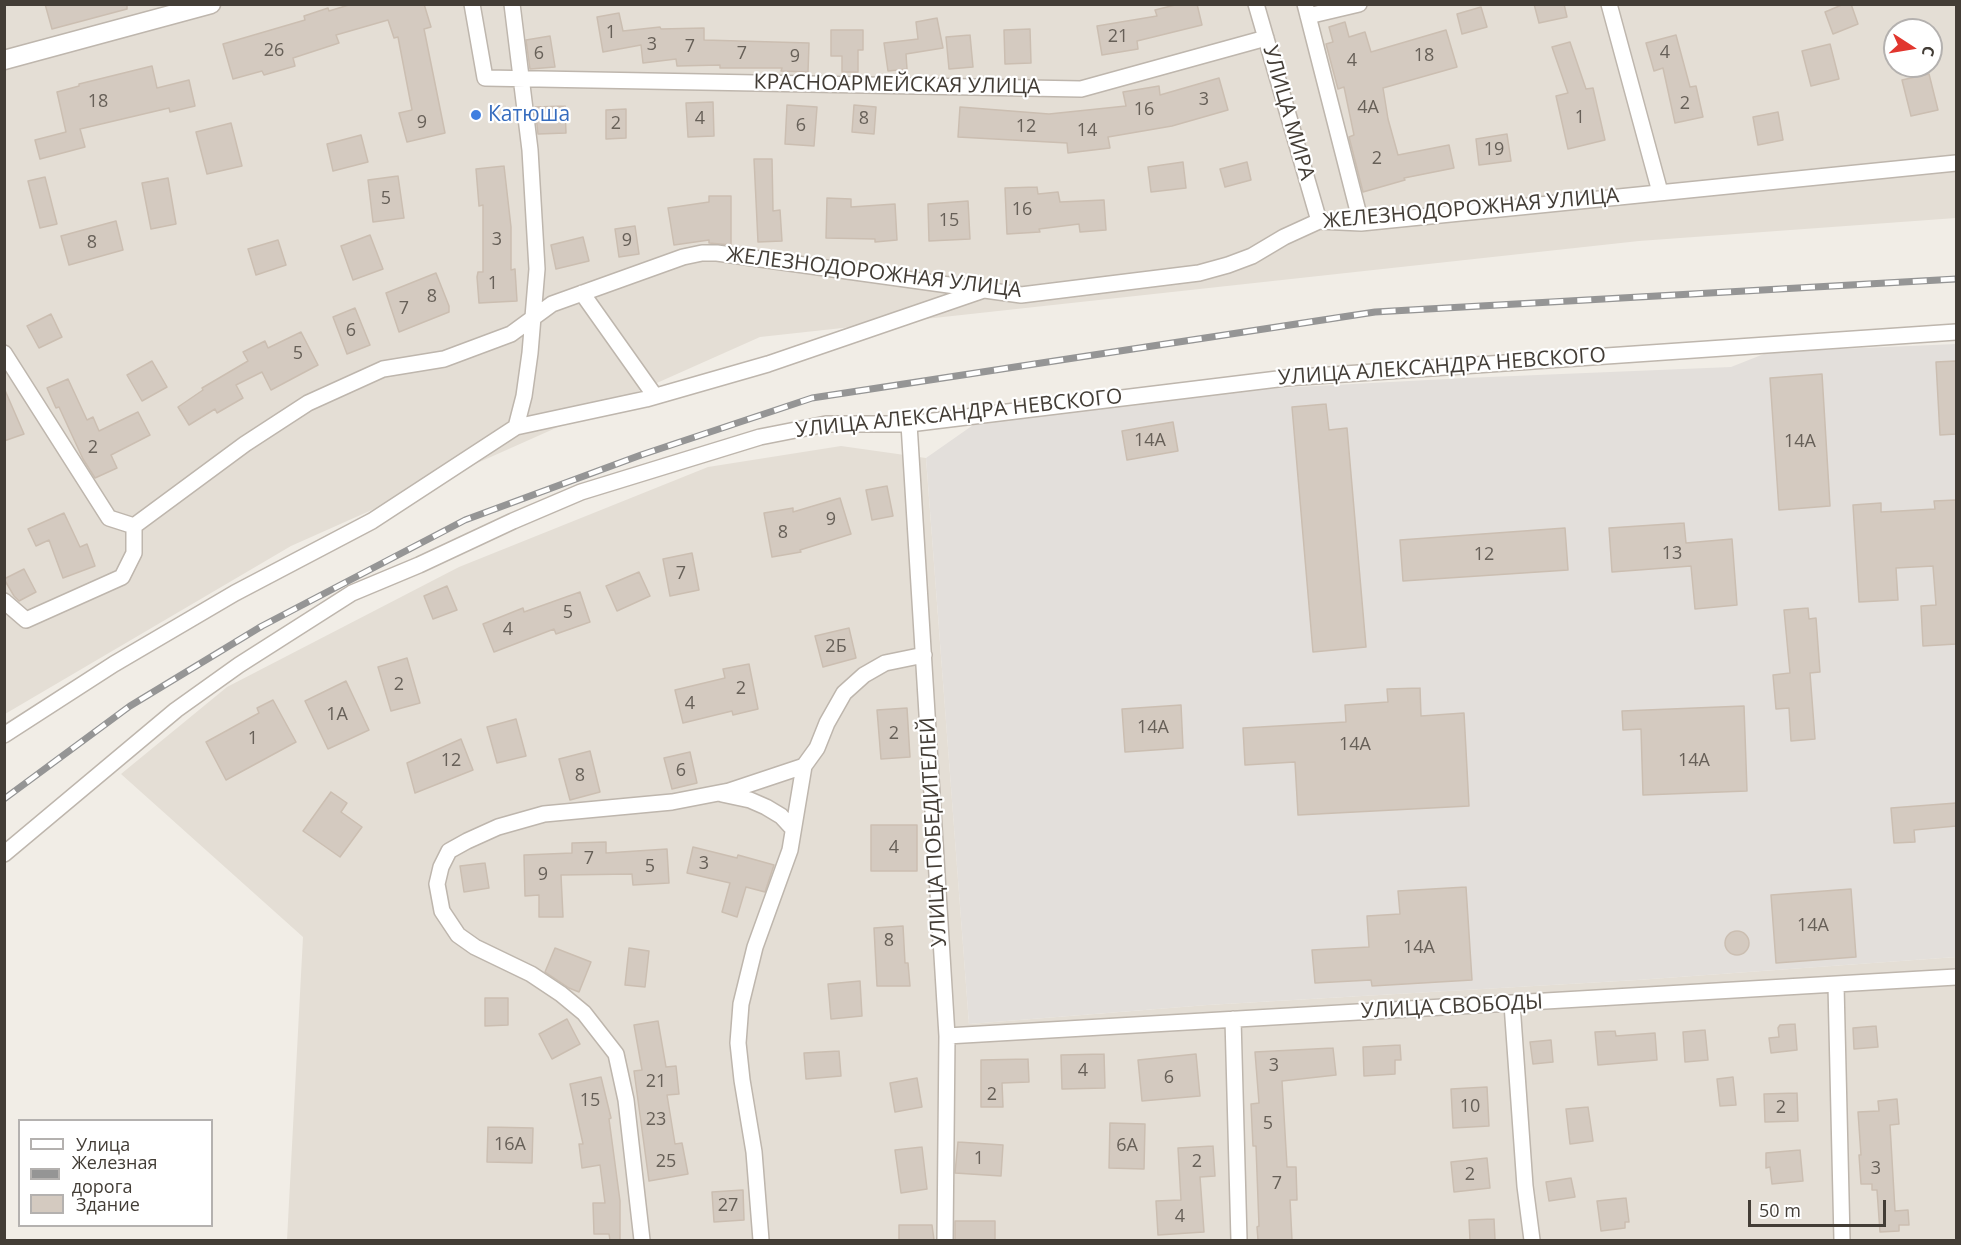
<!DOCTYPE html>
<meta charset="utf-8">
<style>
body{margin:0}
#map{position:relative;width:1961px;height:1245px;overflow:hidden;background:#f1ede6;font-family:"Open Sans",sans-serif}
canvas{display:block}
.frame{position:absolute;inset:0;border:6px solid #433d36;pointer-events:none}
.legend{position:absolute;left:18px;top:1119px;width:195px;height:108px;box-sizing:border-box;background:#fff;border:2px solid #b4b1af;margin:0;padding:8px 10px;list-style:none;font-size:18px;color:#433d36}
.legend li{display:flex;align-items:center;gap:12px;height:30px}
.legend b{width:30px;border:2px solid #b4b1af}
.north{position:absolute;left:1883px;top:18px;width:60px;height:60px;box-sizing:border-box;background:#fff;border:2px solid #b4b1af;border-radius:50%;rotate:102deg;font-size:16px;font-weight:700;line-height:24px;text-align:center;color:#433d36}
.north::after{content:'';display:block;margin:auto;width:21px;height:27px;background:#e1362e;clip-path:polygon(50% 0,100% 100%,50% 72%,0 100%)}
.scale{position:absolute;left:1748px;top:1200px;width:138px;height:27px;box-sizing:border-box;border:3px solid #433d36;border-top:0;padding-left:8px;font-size:18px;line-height:21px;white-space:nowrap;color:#433d36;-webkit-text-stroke:4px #fff;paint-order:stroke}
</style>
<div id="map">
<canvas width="1961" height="1245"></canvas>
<div class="frame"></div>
<ul class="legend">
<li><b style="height:8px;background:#fff"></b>Улица</li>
<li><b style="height:8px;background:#959595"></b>Железная дорога</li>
<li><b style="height:16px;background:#d4cac0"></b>Здание</li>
</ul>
<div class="north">С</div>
<div class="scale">50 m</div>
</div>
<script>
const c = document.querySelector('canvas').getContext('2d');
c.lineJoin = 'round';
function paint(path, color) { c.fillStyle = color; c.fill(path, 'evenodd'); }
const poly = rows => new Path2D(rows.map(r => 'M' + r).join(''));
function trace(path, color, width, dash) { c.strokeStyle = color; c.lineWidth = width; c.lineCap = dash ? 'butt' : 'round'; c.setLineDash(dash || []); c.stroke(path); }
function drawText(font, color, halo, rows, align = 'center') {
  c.font = font + ' "Open Sans",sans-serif'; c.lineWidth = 4.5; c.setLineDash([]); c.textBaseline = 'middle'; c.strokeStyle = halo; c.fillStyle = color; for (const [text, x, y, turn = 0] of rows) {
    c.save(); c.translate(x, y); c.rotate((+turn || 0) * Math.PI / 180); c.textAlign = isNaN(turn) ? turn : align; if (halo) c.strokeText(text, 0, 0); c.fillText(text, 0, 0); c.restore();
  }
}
paint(poly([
 [4,5,1956,5,1956,218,1639,241,760,337,291,546,5,714],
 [1895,30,1931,30,1931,66,1895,66],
 [841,446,926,458,969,1024,1207,1005,1637,980,1956,957,1956,1240,287,1240,303,937,121,774,227,687,459,567,708,467]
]), '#e4ded5');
paint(poly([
 [1956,344,1956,957,1637,980,1207,1005,969,1024,926,458,976,423,1204,392,1465,378,1731,367,1769,352]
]), '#e3dfdb');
const building = poly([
 [45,4,127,4,127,9,52,29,45,4],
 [352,4,424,4,431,27,424,29,445,133,407,142,399,113,412,110,398,37,394,38,388,20,336,35,339,43,293,58,295,66,264,75,262,71,233,79,223,44,305,20,304,16,328,8,329,11,352,4],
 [1179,4,1197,4,1202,25,1137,41,1138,49,1102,55,1097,26,1157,16,1155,10,1179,4],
 [1534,4,1564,4,1567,17,1539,23,1534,4],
 [1844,4,1851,4,1858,24,1833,34,1825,12,1844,4],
 [1481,7,1487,27,1462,34,1457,14,1481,7],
 [619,13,623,31,660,27,661,29,704,28,704,40,809,43,808,72,781,71,782,68,720,68,720,65,677,66,676,59,643,63,641,45,603,52,597,17,619,13],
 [937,18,943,48,906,54,907,69,888,71,884,43,918,39,916,22,937,18],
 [1345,22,1349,37,1365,32,1371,52,1446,30,1457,67,1383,88,1388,119,1398,155,1449,145,1454,168,1404,178,1405,180,1363,192,1349,137,1354,135,1344,87,1338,89,1326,44,1333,42,1329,27,1345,22],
 [1030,29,1031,63,1005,64,1004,30,1030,29],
 [831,30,863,30,863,50,858,50,858,72,842,72,842,56,831,56,831,30],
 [970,35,973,67,949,69,946,37,970,35],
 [1676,35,1690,87,1696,86,1703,117,1675,123,1663,68,1654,71,1646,43,1676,35],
 [550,36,555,67,530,69,526,40,550,36],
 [1570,42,1586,89,1593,88,1605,140,1568,149,1556,96,1568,93,1552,47,1570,42],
 [1830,44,1839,79,1811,86,1802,51,1830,44],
 [152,66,157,88,189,80,195,106,170,112,169,108,80,129,85,147,40,159,35,140,66,132,57,92,79,86,79,84,152,66],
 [1929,74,1938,110,1911,116,1902,80,1929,74],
 [1219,78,1228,110,1172,126,1108,137,1110,148,1068,153,1067,143,958,137,960,107,1049,114,1126,106,1123,92,1159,86,1160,95,1219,78],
 [713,102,714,136,688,137,686,103,713,102],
 [787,105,817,107,814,146,785,144,787,105],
 [854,105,876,107,874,134,852,132,854,105],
 [565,106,566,133,538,134,535,107,565,106],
 [626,109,626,138,606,139,606,110,626,109],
 [1778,112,1783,140,1758,145,1753,117,1778,112],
 [231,123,242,166,207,174,196,132,231,123],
 [1507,134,1511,161,1479,165,1476,139,1507,134],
 [361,135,368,162,333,171,327,144,361,135],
 [754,159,772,159,773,211,780,210,782,241,758,242,754,159],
 [1183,162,1186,188,1151,192,1148,167,1183,162],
 [1247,162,1251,180,1225,187,1220,169,1247,162],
 [504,166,511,227,511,270,515,269,517,301,479,303,477,277,478,272,483,272,483,205,479,206,476,169,504,166],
 [398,176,404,218,373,222,368,180,398,176],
 [45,177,57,224,40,228,28,181,45,177],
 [168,178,176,224,151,229,142,183,168,178],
 [1037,187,1038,194,1058,192,1060,202,1104,200,1106,230,1080,232,1079,224,1039,229,1040,232,1007,234,1005,188,1037,187],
 [709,196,731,196,731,245,709,243,709,240,674,245,668,208,709,202,709,196],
 [827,198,851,199,851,207,895,204,897,240,875,242,875,239,826,238,827,198],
 [968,201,970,239,929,241,928,204,968,201],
 [116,221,123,250,69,265,61,236,116,221],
 [635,226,639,254,619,257,615,229,635,226],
 [370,235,383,269,353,280,341,246,370,235],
 [583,237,589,261,556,269,551,245,583,237],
 [278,240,286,265,256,275,248,249,278,240],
 [436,273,449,306,449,312,399,332,386,293,436,273],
 [355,308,370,345,347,354,333,317,355,308],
 [51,314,62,337,39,348,27,326,51,314],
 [301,332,318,365,271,390,262,372,236,385,243,398,217,413,215,409,189,425,178,407,203,390,202,388,248,361,243,352,265,341,268,348,301,332],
 [152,361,167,387,142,401,127,375,152,361],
 [1956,361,1956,434,1940,435,1936,362,1956,361],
 [1822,374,1830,506,1779,510,1770,378,1822,374],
 [68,379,87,420,93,417,99,431,138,412,150,435,111,455,117,468,95,478,83,459,59,407,56,408,47,388,68,379],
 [4,388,24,434,4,441,4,388],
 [1326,404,1329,430,1347,428,1366,647,1313,652,1292,407,1326,404],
 [1173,422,1178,451,1127,460,1122,431,1173,422],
 [887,486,893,516,872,520,866,490,887,486],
 [840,498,851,534,800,550,801,552,772,557,764,513,793,508,793,512,840,498],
 [1956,500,1956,644,1923,646,1921,606,1936,605,1933,566,1896,568,1898,600,1859,602,1853,505,1881,503,1881,512,1935,509,1934,501,1956,500],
 [64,513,80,547,87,544,95,566,63,578,49,540,36,546,28,529,64,513],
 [1684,523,1686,543,1732,539,1737,605,1695,609,1691,566,1612,572,1609,528,1684,523],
 [1565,528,1568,570,1403,581,1400,540,1565,528],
 [692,553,699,590,670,596,663,559,692,553],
 [24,569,36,592,19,601,14,596,4,579,24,569],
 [639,572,650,596,617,611,606,586,639,572],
 [447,586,457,610,433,619,424,596,447,586],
 [580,592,590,622,556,634,554,629,494,652,483,624,523,608,524,612,580,592],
 [1808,608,1809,619,1816,618,1820,672,1810,673,1815,739,1791,741,1789,708,1776,709,1773,675,1790,673,1784,610,1808,608],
 [849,628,856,658,823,667,815,636,849,628],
 [407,658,420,703,391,711,378,667,407,658],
 [749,664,758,709,733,715,732,711,683,723,675,690,725,678,723,669,749,664],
 [346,681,369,730,328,749,305,701,346,681],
 [1420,688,1421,716,1464,713,1469,806,1298,815,1295,762,1245,765,1243,728,1346,722,1345,705,1388,702,1387,689,1420,688],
 [273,700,296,742,226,780,206,742,259,713,257,708,273,700],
 [1181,705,1183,748,1125,752,1122,709,1181,705],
 [1744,706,1747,791,1643,795,1641,729,1623,730,1622,711,1744,706],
 [907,708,910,757,881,759,877,710,907,708],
 [516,719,526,756,497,763,487,727,516,719],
 [461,739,473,770,415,793,407,763,461,739],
 [590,751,600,792,570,800,559,759,590,751],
 [690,752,697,783,672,789,664,758,690,752],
 [331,792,347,803,341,812,362,827,340,857,303,831,331,792],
 [1956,803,1956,826,1914,830,1915,842,1894,843,1891,808,1956,803],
 [871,825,917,825,917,871,871,871,871,825],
 [606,842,606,853,667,849,669,883,633,885,632,874,561,875,563,917,539,917,539,895,525,896,524,855,572,853,572,843,606,842],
 [693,847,737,858,738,855,774,865,765,892,746,887,737,917,722,912,730,883,687,873,693,847],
 [485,863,489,888,464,892,460,866,485,863],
 [1466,887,1472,980,1372,986,1371,980,1315,983,1312,950,1369,947,1367,916,1400,914,1398,891,1466,887],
 [1851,889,1856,957,1776,963,1771,895,1851,889],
 [903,926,905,963,908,963,910,986,877,986,874,928,903,926],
 '1725 943a12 12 0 1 1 24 0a12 12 0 1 1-24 0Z',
 [555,948,591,962,579,992,569,988,545,972,555,948],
 [629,948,649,951,645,987,625,985,629,948],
 [860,981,862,1016,831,1019,828,984,860,981],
 [485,998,508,998,508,1025,485,1026,485,998],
 [567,1019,580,1044,552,1059,539,1034,567,1019],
 [658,1021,666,1067,676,1066,679,1094,667,1095,675,1144,682,1143,688,1174,649,1181,634,1071,642,1070,634,1025,658,1021],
 [1795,1024,1797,1050,1771,1053,1769,1038,1779,1037,1778,1028,1780,1025,1795,1024],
 [1876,1026,1878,1047,1854,1049,1853,1028,1876,1026],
 [1705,1030,1708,1060,1685,1062,1683,1032,1705,1030],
 [1615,1031,1616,1036,1655,1033,1657,1060,1598,1065,1595,1032,1615,1031],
 [1551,1040,1553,1062,1533,1064,1530,1042,1551,1040],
 [1400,1045,1401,1060,1395,1060,1395,1074,1364,1076,1363,1047,1400,1045],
 [1333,1048,1336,1075,1282,1081,1287,1167,1296,1167,1297,1200,1290,1200,1292,1240,1258,1240,1257,1227,1259,1226,1256,1146,1253,1146,1251,1104,1259,1103,1255,1052,1333,1048],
 [839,1051,841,1076,806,1079,804,1053,839,1051],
 [1104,1054,1105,1088,1062,1089,1061,1055,1104,1054],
 [1196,1054,1200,1096,1142,1101,1138,1060,1196,1054],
 [1028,1059,1029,1082,1002,1083,1003,1107,981,1107,981,1060,1028,1059],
 [601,1077,611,1118,609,1119,620,1201,620,1240,610,1240,609,1234,594,1234,593,1203,605,1203,600,1165,582,1168,579,1144,583,1144,570,1084,601,1077],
 [1733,1077,1736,1105,1720,1106,1717,1079,1733,1077],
 [917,1078,922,1107,895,1112,890,1083,917,1078],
 [1487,1087,1489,1126,1453,1128,1451,1089,1487,1087],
 [1797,1093,1798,1121,1765,1122,1764,1094,1797,1093],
 [1897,1099,1899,1124,1890,1125,1895,1211,1908,1210,1909,1225,1899,1225,1899,1231,1880,1232,1877,1190,1872,1190,1872,1184,1861,1184,1859,1155,1861,1155,1858,1112,1879,1111,1878,1101,1897,1099],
 [1588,1107,1593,1141,1570,1144,1566,1109,1588,1107],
 [1110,1123,1145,1124,1144,1169,1109,1168,1110,1123],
 [488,1127,533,1128,532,1163,487,1162,488,1127],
 [958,1142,1003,1145,1001,1176,955,1173,958,1142],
 [1213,1146,1215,1176,1200,1177,1204,1232,1158,1235,1156,1201,1181,1200,1178,1148,1213,1146],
 [922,1147,927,1189,901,1193,895,1150,922,1147],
 [1800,1150,1803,1181,1772,1184,1770,1167,1766,1168,1766,1153,1800,1150],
 [1487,1158,1490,1188,1454,1192,1451,1162,1487,1158],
 [1571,1178,1575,1197,1549,1201,1546,1182,1571,1178],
 [743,1190,744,1220,714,1222,712,1192,743,1190],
 [1626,1198,1629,1222,1625,1222,1625,1228,1601,1231,1597,1201,1626,1198],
 [1494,1219,1495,1240,1470,1240,1469,1220,1494,1219],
 [955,1221,995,1221,995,1240,955,1240,955,1221],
 [899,1225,932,1225,934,1240,899,1240,899,1225]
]);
paint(building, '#d4cac0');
trace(building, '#cbbeb1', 1.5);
const minor = poly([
 [472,4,485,78,1081,89,1266,38],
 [512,4,530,150,537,269,530,353,524,396,516,427],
 [1256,4,1319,221],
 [1305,4,1361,223],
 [1609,4,1660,192],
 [1308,16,1359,4],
 [582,293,655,396],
 [4,353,109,518,134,526],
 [909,424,947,1036,945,1240],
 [134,526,245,444,308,403,383,369,444,359,511,334,552,304,683,257,702,253,717,253,1021,295,1199,273,1228,265,1252,256,1284,237,1319,221,1361,223,1956,163],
 [4,601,26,620,122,577,134,553,134,526],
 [4,735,114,664,235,593,372,521,516,427,646,399,768,364,981,291],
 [722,794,750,800,766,807,781,816,793,829],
 [4,854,176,710,239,665,352,593,419,565,513,521,581,492,760,437,826,424,909,424,1286,378,1956,332],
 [1836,985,1842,1240],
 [1512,1004,1525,1186,1532,1240],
 [1233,1019,1239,1240],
 [947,1036,1956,977],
 [642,1240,626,1100,616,1054,584,1013,561,994,531,974,475,947,458,935,442,911,437,884,441,867,449,851,467,841,498,827,544,814,672,802,729,791,804,766,817,748,827,723,844,693,864,675,885,663,924,655],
 [761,1240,754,1152,742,1080,738,1043,741,1004,755,947,790,850,804,766]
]);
const tertiary = poly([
 [4,60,211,4]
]);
trace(minor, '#beb6ad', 18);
trace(tertiary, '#beb6ad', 21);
trace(minor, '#fff', 15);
trace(tertiary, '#fff', 18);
const rail = poly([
 [4,799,130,706,262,626,465,520,641,455,812,398,1375,312,1956,279]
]);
trace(rail, '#959595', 7);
trace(rail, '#fff', 4.5, [14]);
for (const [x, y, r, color] of [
 [476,115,6,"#3f7fe0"]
]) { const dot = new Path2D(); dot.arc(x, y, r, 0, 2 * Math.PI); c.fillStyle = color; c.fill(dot); trace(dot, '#fff', 2); }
drawText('18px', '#676058', null, [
 ["1",611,33],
 ["21",1118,37],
 ["3",652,45],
 ["7",690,47],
 ["26",274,51],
 ["4",1665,53],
 ["6",539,54],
 ["7",742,54],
 ["18",1424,56],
 ["9",795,57],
 ["4",1352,61],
 ["3",1204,100],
 ["18",98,102],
 ["2",1685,104],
 ["4А",1368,108],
 ["16",1144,110],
 ["1",1580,118],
 ["4",700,119],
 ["8",864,119],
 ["9",422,123],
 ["2",616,124],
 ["6",801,126],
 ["12",1026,127],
 ["14",1087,131],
 ["19",1494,150],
 ["2",1377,159],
 ["5",386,199],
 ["16",1022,210],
 ["15",949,221],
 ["3",497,240],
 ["9",627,241],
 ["8",92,243],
 ["1",493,284],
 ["8",432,297],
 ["7",404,309],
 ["6",351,331],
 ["5",298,354],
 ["14А",1150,441],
 ["14А",1800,442],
 ["2",93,448],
 ["9",831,520],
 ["8",783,533],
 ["13",1672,554],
 ["12",1484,555],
 ["7",681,574],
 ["5",568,613],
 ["4",508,630],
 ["2Б",836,647],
 ["2",399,685],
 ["2",741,689],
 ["4",690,704],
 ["1А",337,715],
 ["14А",1153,728],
 ["2",894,734],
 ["1",253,739],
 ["14А",1355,745],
 ["12",451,761],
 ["14А",1694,761],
 ["6",681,771],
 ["8",580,776],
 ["4",894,848],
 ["7",589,859],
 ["3",704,864],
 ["5",650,867],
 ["9",543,875],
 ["14А",1813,926],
 ["8",889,941],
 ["14А",1419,948],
 ["3",1274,1066],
 ["4",1083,1071],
 ["6",1169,1078],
 ["21",656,1082],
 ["2",992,1095],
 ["15",590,1101],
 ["10",1470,1107],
 ["2",1781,1108],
 ["23",656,1120],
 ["5",1268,1124],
 ["16А",510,1145],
 ["6А",1127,1146],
 ["1",979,1159],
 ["25",666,1162],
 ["2",1197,1162],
 ["3",1876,1169],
 ["2",1470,1175],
 ["7",1277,1184],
 ["27",728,1206],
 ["4",1180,1217]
]);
drawText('21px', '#433d36', '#fff', [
 ["КРАСНОАРМЕЙСКАЯ УЛИЦА",897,85,1],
 ["УЛИЦА МИРА",1288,113,74],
 ["ЖЕЛЕЗНОДОРОЖНАЯ УЛИЦА",1471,209,-5],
 ["ЖЕЛЕЗНОДОРОЖНАЯ УЛИЦА",874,273,7],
 ["УЛИЦА АЛЕКСАНДРА НЕВСКОГО",1442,367,-4],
 ["УЛИЦА АЛЕКСАНДРА НЕВСКОГО",959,414,-6],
 ["УЛИЦА ПОБЕДИТЕЛЕЙ",934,832,-93],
 ["УЛИЦА СВОБОДЫ",1452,1007,-3]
]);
drawText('21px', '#366cbe', '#fff', [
 ["Катюша",488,115]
], 'left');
</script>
